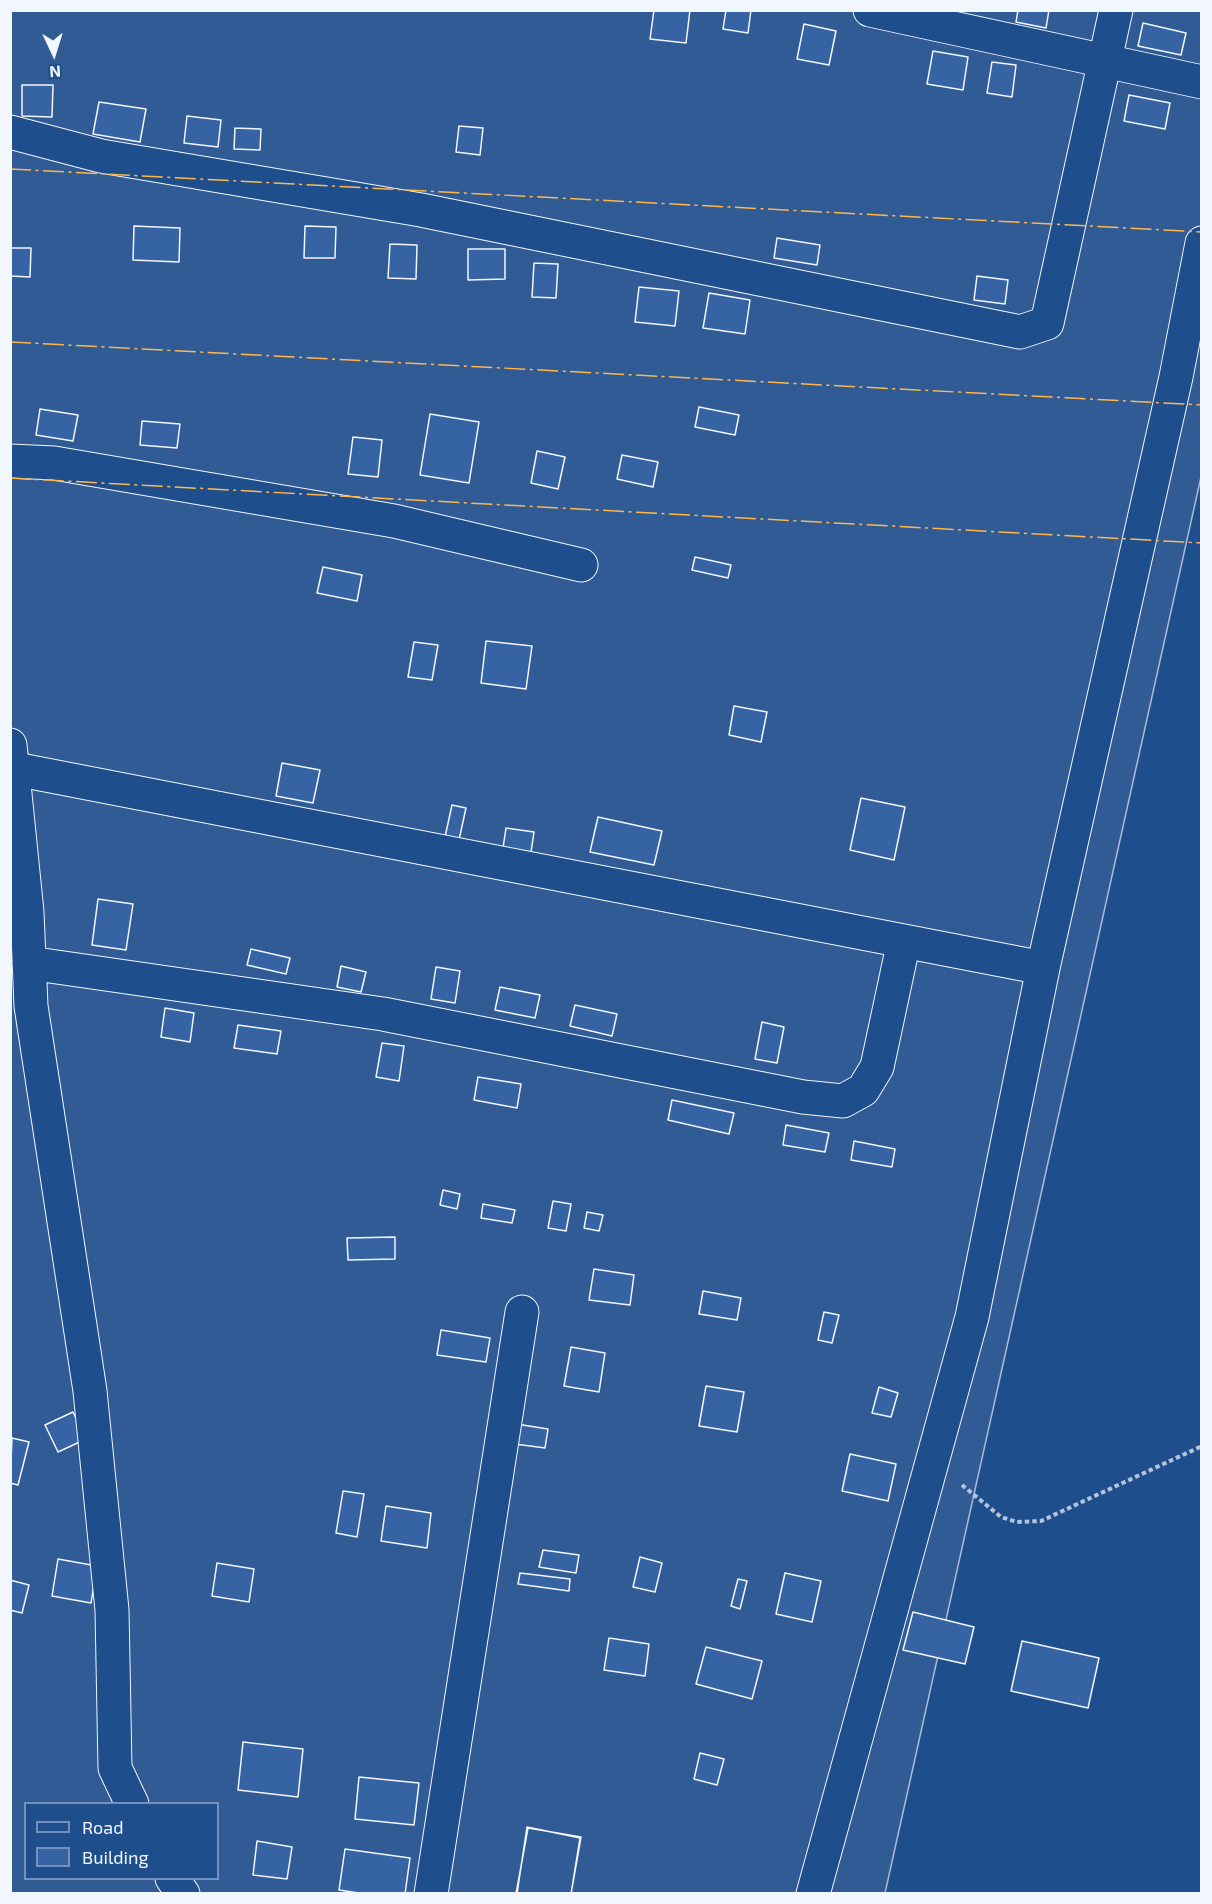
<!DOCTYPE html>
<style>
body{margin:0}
#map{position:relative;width:1212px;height:1904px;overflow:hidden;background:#1f4e8c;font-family:"Exo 2",sans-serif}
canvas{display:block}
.frame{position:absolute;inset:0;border:12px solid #f2f6ff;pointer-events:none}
.legend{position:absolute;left:24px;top:1802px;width:195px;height:78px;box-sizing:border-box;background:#1f4e8c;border:2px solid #7391ba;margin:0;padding:8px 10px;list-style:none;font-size:18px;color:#f2f6ff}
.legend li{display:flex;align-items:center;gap:12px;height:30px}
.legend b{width:30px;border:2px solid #7391ba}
.north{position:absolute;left:24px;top:24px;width:60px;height:60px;-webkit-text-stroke:4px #1f4e8c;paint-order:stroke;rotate:176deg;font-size:16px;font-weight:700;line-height:24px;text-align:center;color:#f2f6ff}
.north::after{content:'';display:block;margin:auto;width:21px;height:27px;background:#f2f6ff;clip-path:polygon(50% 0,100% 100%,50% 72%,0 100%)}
</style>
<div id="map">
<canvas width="1212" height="1904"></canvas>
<div class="frame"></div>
<ul class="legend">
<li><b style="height:8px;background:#1f4e8c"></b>Road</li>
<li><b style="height:16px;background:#3563a3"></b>Building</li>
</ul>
<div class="north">N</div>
</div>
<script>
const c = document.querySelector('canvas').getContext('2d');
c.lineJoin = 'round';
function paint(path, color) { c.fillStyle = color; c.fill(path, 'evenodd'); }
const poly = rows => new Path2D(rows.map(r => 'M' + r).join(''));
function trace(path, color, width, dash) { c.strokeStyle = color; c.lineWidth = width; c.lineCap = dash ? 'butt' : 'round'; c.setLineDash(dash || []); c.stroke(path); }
const built = poly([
 [11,11,1201,11,1201,477,885,1893,11,1894,11,11],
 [26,1804,218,1804,218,1878,26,1878,26,1804]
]);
paint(built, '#305b95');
trace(built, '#a8bbd7', 1.5);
const building = poly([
 [654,10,690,10,686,43,650,39,654,10],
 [726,10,751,10,748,33,723,29,726,10],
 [1018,10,1049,10,1046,28,1016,22,1018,10],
 [1143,23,1186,33,1181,55,1138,46,1143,23],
 [804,24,836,31,829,65,797,59,804,24],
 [933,51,968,57,963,90,927,84,933,51],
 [992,62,1016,65,1012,97,987,93,992,62],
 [22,85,53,85,52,117,22,116,22,85],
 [1129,95,1170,103,1165,129,1124,121,1129,95],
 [99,102,146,109,140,142,93,134,99,102],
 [187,116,221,120,218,147,184,143,187,116],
 [459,126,483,128,480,155,456,152,459,126],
 [235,128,261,129,260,150,234,149,235,128],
 [134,226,180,228,179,262,133,260,134,226],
 [305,226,336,227,335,258,304,258,305,226],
 [777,238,820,245,817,265,774,258,777,238],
 [390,244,417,245,416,279,388,278,390,244],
 [10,248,31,248,30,277,10,276,10,248],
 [468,249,505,249,505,279,468,280,468,249],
 [534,263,558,264,556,298,532,297,534,263],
 [977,276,1008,280,1005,304,974,300,977,276],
 [639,287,679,291,675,326,635,322,639,287],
 [709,293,750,300,745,334,703,328,709,293],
 [699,407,739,415,735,435,695,427,699,407],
 [40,409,78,415,73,441,36,435,40,409],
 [430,414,479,422,469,483,420,475,430,414],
 [142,421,180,424,177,448,140,445,142,421],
 [353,437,382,440,378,477,348,474,353,437],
 [537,451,565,457,558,489,531,483,537,451],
 [622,455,658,462,653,487,617,479,622,455],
 [695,557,731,565,728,578,692,570,695,557],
 [323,567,362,575,357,601,317,593,323,567],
 [486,641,532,646,526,689,481,683,486,641],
 [414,642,438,645,432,680,408,677,414,642],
 [734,706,767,712,761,742,729,735,734,706],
 [282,763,320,770,313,803,276,796,282,763],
 [861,798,905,807,894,860,850,850,861,798],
 [452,805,466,808,459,840,445,837,452,805],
 [598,817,662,831,654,865,590,852,598,817],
 [506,828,534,832,531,852,503,848,506,828],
 [98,899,133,904,126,950,92,945,98,899],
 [251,949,290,958,286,974,247,965,251,949],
 [341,966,366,972,361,992,337,987,341,966],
 [436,967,460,971,455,1003,431,999,436,967],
 [500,987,540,995,535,1018,495,1010,500,987],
 [575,1005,617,1014,612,1036,570,1026,575,1005],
 [165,1008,194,1013,190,1042,161,1037,165,1008],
 [762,1022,784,1027,777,1063,755,1059,762,1022],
 [238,1025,281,1031,277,1054,234,1048,238,1025],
 [382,1043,404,1046,399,1081,376,1077,382,1043],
 [478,1077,521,1084,517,1108,474,1100,478,1077],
 [672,1100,734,1113,729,1134,668,1120,672,1100],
 [786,1125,829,1133,825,1152,783,1145,786,1125],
 [854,1141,895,1149,892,1167,851,1160,854,1141],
 [443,1190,460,1194,457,1209,440,1205,443,1190],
 [553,1201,571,1204,566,1231,548,1228,553,1201],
 [483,1204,515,1210,512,1223,481,1218,483,1204],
 [587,1212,603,1215,599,1231,584,1228,587,1212],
 [395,1237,395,1259,348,1260,347,1238,395,1237],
 [594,1269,634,1275,630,1305,589,1300,594,1269],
 [703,1291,741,1298,737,1320,699,1314,703,1291],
 [824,1312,839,1315,832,1343,818,1340,824,1312],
 [441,1330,490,1338,486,1362,437,1355,441,1330],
 [571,1347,605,1353,599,1392,564,1386,571,1347],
 [706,1386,744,1392,737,1432,699,1426,706,1386],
 [879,1387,898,1393,891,1417,872,1413,879,1387],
 [73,1412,86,1439,58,1452,45,1425,73,1412],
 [510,1423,548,1429,545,1448,507,1443,510,1423],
 [12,1438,29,1442,18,1485,10,1483,12,1438],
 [850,1454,896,1464,888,1501,842,1491,850,1454],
 [343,1491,364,1494,357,1537,336,1533,343,1491],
 [386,1506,431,1513,427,1548,381,1541,386,1506],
 [543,1550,579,1555,576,1573,539,1567,543,1550],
 [640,1557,662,1563,655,1592,633,1587,640,1557],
 [58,1559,97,1566,91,1603,52,1596,58,1559],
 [217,1563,254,1569,249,1602,212,1596,217,1563],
 [520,1573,570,1579,569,1591,518,1584,520,1573],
 [785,1573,821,1581,812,1622,776,1614,785,1573],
 [738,1579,747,1581,740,1609,731,1606,738,1579],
 [10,1580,29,1585,22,1613,10,1610,10,1580],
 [913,1612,974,1627,965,1664,903,1650,913,1612],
 [609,1638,649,1644,645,1676,604,1670,609,1638],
 [1022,1641,1099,1658,1088,1708,1011,1691,1022,1641],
 [706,1647,762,1661,752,1699,696,1684,706,1647],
 [243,1742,303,1749,298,1797,238,1790,243,1742],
 [700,1753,724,1759,717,1785,694,1779,700,1753],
 [359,1777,419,1783,414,1825,355,1819,359,1777],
 [527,1827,580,1838,571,1894,517,1894,527,1827],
 [528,1828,581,1837,571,1894,516,1894,528,1828],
 [257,1841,292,1847,287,1879,253,1875,257,1841],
 [345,1849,410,1858,405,1894,365,1894,339,1890,345,1849]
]);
paint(building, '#3563a3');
trace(building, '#f2f6ff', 1.5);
const minor = poly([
 [870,10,1202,82],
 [10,132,101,156,421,210,1020,332,1047,323,1116,10],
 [10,461,54,463,394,521,581,565],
 [10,745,27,912,31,1006,90,1391,112,1610,115,1768,132,1804],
 [15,769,1043,968],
 [29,963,383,1014,803,1097,843,1101,863,1090,877,1067,904,941],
 [172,1878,183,1894],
 [431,1894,522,1312],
 [813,1894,972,1317,1043,968,1176,377,1202,243]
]);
trace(minor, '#f2f6ff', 35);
trace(poly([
 [962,1485,1001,1517,1017,1522,1041,1521,1202,1446]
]), '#b3c4dc', 4, [4.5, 3]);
trace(minor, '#1f4e8c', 33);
trace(poly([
 [10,169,1202,232],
 [10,342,1202,405],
 [10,478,1202,543]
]), '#ffb74d', 1.5, [21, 4.5, 3, 4.5]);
</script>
